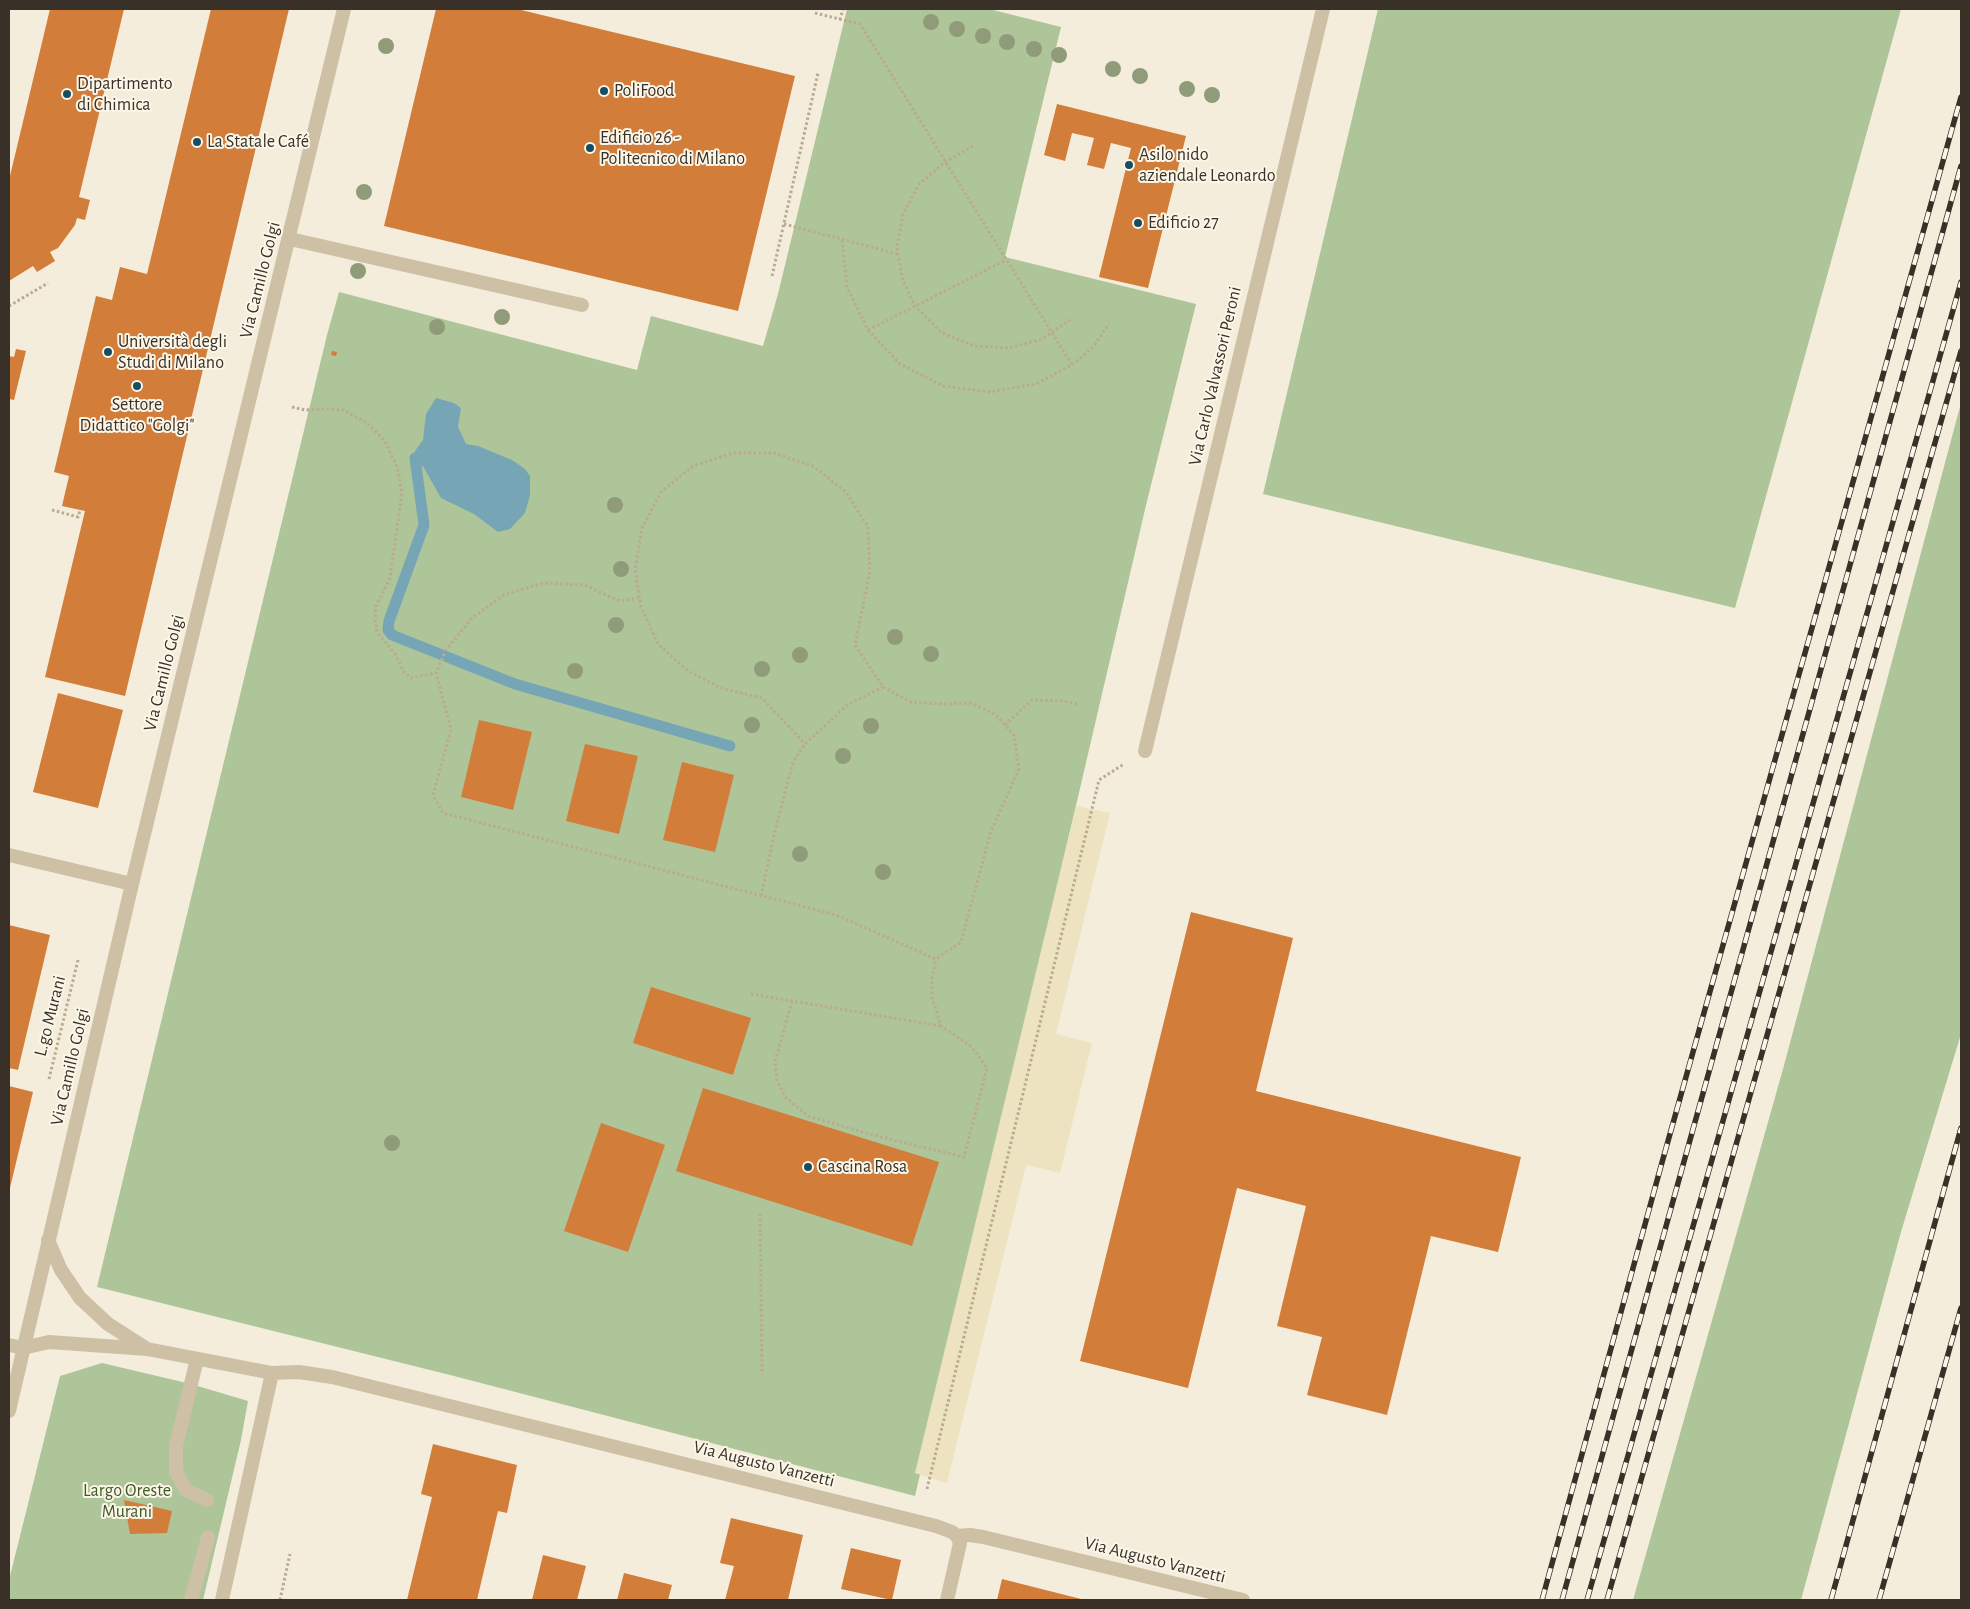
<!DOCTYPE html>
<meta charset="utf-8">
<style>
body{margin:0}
#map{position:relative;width:1970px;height:1609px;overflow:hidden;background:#f4eddb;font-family:"Alegreya Sans",sans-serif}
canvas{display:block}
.frame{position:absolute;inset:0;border:10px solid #393027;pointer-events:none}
</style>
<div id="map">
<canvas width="1970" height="1609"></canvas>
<div class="frame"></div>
</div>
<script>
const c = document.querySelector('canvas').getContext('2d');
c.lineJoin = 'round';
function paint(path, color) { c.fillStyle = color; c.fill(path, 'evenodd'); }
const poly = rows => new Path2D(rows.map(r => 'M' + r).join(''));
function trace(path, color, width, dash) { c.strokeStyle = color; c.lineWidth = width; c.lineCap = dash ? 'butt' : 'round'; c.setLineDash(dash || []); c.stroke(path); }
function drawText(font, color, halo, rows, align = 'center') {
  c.font = font + ' "Alegreya Sans",sans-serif'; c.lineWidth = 4; c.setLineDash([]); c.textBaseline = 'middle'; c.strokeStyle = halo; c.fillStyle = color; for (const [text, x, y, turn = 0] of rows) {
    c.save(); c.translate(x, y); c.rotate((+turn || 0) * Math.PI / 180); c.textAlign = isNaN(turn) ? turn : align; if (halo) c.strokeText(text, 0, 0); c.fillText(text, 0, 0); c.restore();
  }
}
paint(poly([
 [847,9,989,9,1061,27,1005,257,1196,304,1147,501,915,1496,454,1376,97,1287,327,335,339,292,637,370,651,316,763,346,778,294],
 [1378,9,1901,9,1735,608,1263,494],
 [1961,403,1961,1034,1901,1232,1801,1600,1633,1600,1783,1069],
 [102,1363,191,1384,248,1401,241,1440,203,1600,9,1600,9,1580,60,1376]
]), '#aec599');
paint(poly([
 [1076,806,1110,813,1056,1034,1092,1043,1060,1173,1026,1165,947,1483,915,1473]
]), '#eee3c0');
paint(poly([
 [436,398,454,403,461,408,458,427,466,444,478,446,512,460,525,469,530,476,530,495,525,513,510,529,498,532,474,514,441,498,424,468,415,458,415,451,423,440,426,414]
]), '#76a6b5');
trace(poly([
 [415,458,424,525,389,621,388,630,392,635,515,684,730,746]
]), '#76a6b5', 11);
paint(poly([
 [50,9,124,9,79,197,90,200,85,220,77,218,75,225,58,248,50,252,55,261,37,272,33,266,9,281,9,180],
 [211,9,289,9,125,696,45,677,85,511,62,506,69,476,54,472,96,296,112,300,120,267,147,274],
 [436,9,517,9,795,76,738,311,384,226],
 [1057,104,1186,136,1148,288,1099,277,1131,148,1111,143,1104,169,1087,165,1094,138,1072,133,1065,161,1044,155],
 [16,349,26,351,14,400,9,399,9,356,14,357],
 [332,351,337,352,336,356,331,355],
 [58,693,123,710,98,808,33,792],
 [479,720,532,732,513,810,461,797],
 [585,744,638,756,619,834,566,821],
 [682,762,734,775,715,852,663,840],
 [1191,912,1293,938,1256,1091,1521,1157,1498,1252,1431,1236,1387,1415,1307,1395,1322,1337,1277,1326,1306,1206,1237,1188,1188,1388,1080,1361],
 [9,925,50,935,18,1070,9,1068],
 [651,987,751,1018,733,1075,633,1043],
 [9,1086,33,1092,9,1192],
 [703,1088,939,1162,912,1246,676,1171],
 [601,1123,665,1145,628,1252,564,1231],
 [433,1444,517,1465,507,1513,498,1511,477,1600,407,1600,432,1497,421,1494],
 [124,1500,172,1511,167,1533,130,1534],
 [731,1518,803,1535,788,1600,725,1600,734,1566,720,1563],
 [851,1548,901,1560,892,1600,841,1589],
 [543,1555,586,1566,577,1600,532,1600],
 [624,1573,672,1585,668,1600,617,1600],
 [1002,1579,1085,1600,997,1600]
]), '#d37d3a');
trace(poly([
 [815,13,860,24,1072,365],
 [840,20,843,9],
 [973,146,945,162,919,184,903,214,897,247,898,254,903,281,915,306,942,333,975,346,1009,348,1042,339,1070,320],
 [784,224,898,254],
 [842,240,847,287,868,330,900,364,943,386,990,392,1036,384,1072,365,1093,347,1109,324],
 [772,276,818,73],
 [9,306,48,283],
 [868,330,1006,260],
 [292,407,305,410,325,409,344,410,367,423,385,441,397,467,402,493,390,578,376,606,375,618,377,632,395,654,404,672,411,678,436,673],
 [52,510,78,517,80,510],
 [639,598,620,601,584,585,543,583,504,595,472,618,446,650,436,673,451,729,433,795,443,813,836,915,936,959,961,942,991,831,1019,769,1014,735,995,714,970,703,943,704,911,702,883,687,855,645,870,572,868,527,846,492,813,466,774,453,733,453,693,466,661,492,642,528,635,569,641,607,658,644,688,671,721,688,762,698,805,744],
 [1005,725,1032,700,1062,701,1077,704],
 [761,896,774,835,793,762,805,744,847,705,883,687],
 [751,994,941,1026],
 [792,1001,775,1062,777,1080,785,1097,808,1116,873,1135,964,1157,987,1068,972,1047,941,1026,932,997,932,978,936,959],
 [49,1079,78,960],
 [760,1214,762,1375],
 [927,1489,1099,780,1124,764],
 [280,1600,290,1554]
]), '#baaa8f', 3, [2.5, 2.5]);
trace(poly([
 [290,239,582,305],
 [197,1359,176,1446,176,1472,186,1490,207,1500],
 [957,1536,970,1535,983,1537,1243,1600],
 [191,1600,208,1537]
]), '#cec0a5', 14);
trace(poly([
 [1145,751,1323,9],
 [9,855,132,884],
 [48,1240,61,1270,80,1298,108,1324,147,1349],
 [9,1345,23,1348,49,1342,147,1349,272,1373,299,1372,332,1377,936,1526,952,1532,957,1536,960,1543,947,1600],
 [9,1411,132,884,344,9],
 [222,1600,272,1373]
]), '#cec0a5', 14);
const rail = poly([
 [1542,1600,1661,1166,1961,97],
 [1562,1600,1961,166],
 [1587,1600,1961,282],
 [1607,1600,1961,351],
 [1831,1600,1961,1128],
 [1879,1600,1961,1308]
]);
trace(rail, '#393027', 5.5);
trace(rail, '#fbf6e8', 4, [11]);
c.fillStyle = '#909c79';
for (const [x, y] of [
 [931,22],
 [957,29],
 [983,36],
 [1007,42],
 [386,46],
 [1034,49],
 [1059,55],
 [1113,69],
 [1140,76],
 [1187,89],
 [1212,95],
 [364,192],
 [358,271],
 [502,317],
 [437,327],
 [615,505],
 [621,569],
 [616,625],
 [895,637],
 [931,654],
 [800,655],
 [762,669],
 [575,671],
 [752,725],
 [871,726],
 [843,756],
 [800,854],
 [883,872],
 [392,1143]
]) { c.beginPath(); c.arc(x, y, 8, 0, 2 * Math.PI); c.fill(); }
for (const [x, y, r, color] of [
 [604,91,5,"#184d5f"],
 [67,94,5,"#184d5f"],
 [197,142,5,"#184d5f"],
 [590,148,5,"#184d5f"],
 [1129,165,5,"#184d5f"],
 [1138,223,5,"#184d5f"],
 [108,352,5,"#184d5f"],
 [137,386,5,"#184d5f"],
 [808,1167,5,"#184d5f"]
]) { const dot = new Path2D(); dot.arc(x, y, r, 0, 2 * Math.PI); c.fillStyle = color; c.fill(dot); trace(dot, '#fbf6e8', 2); }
drawText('18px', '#393027', '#fbf6e8', [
 ["Dipartimento",77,84],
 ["di Chimica",77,105],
 ["PoliFood",614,91],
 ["Edificio 26 -",600,138],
 ["Politecnico di Milano",600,159],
 ["La Statale Café",207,142],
 ["Asilo nido",1139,155],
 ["aziendale Leonardo",1139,176],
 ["Edificio 27",1148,223],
 ["Università degli",118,342],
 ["Studi di Milano",118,363],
 ["Settore",137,405,"center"],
 ["Didattico \"Golgi\"",137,426,"center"],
 ["Cascina Rosa",818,1167]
], 'left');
drawText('18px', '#393027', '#fbf6e8', [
 ["Via Camillo Golgi",260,280,-76],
 ["Via Carlo Valvassori Peroni",1215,376,-77],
 ["Via Camillo Golgi",164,673,-76],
 ["L.go Murani",50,1016,-76],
 ["Via Camillo Golgi",70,1067,-77],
 ["Via Augusto Vanzetti",764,1464,14],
 ["Via Augusto Vanzetti",1155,1560,14]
]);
drawText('18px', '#3e5a28', '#fbf6e8', [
 ["Largo Oreste",127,1491],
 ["Murani",127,1512]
]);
</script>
